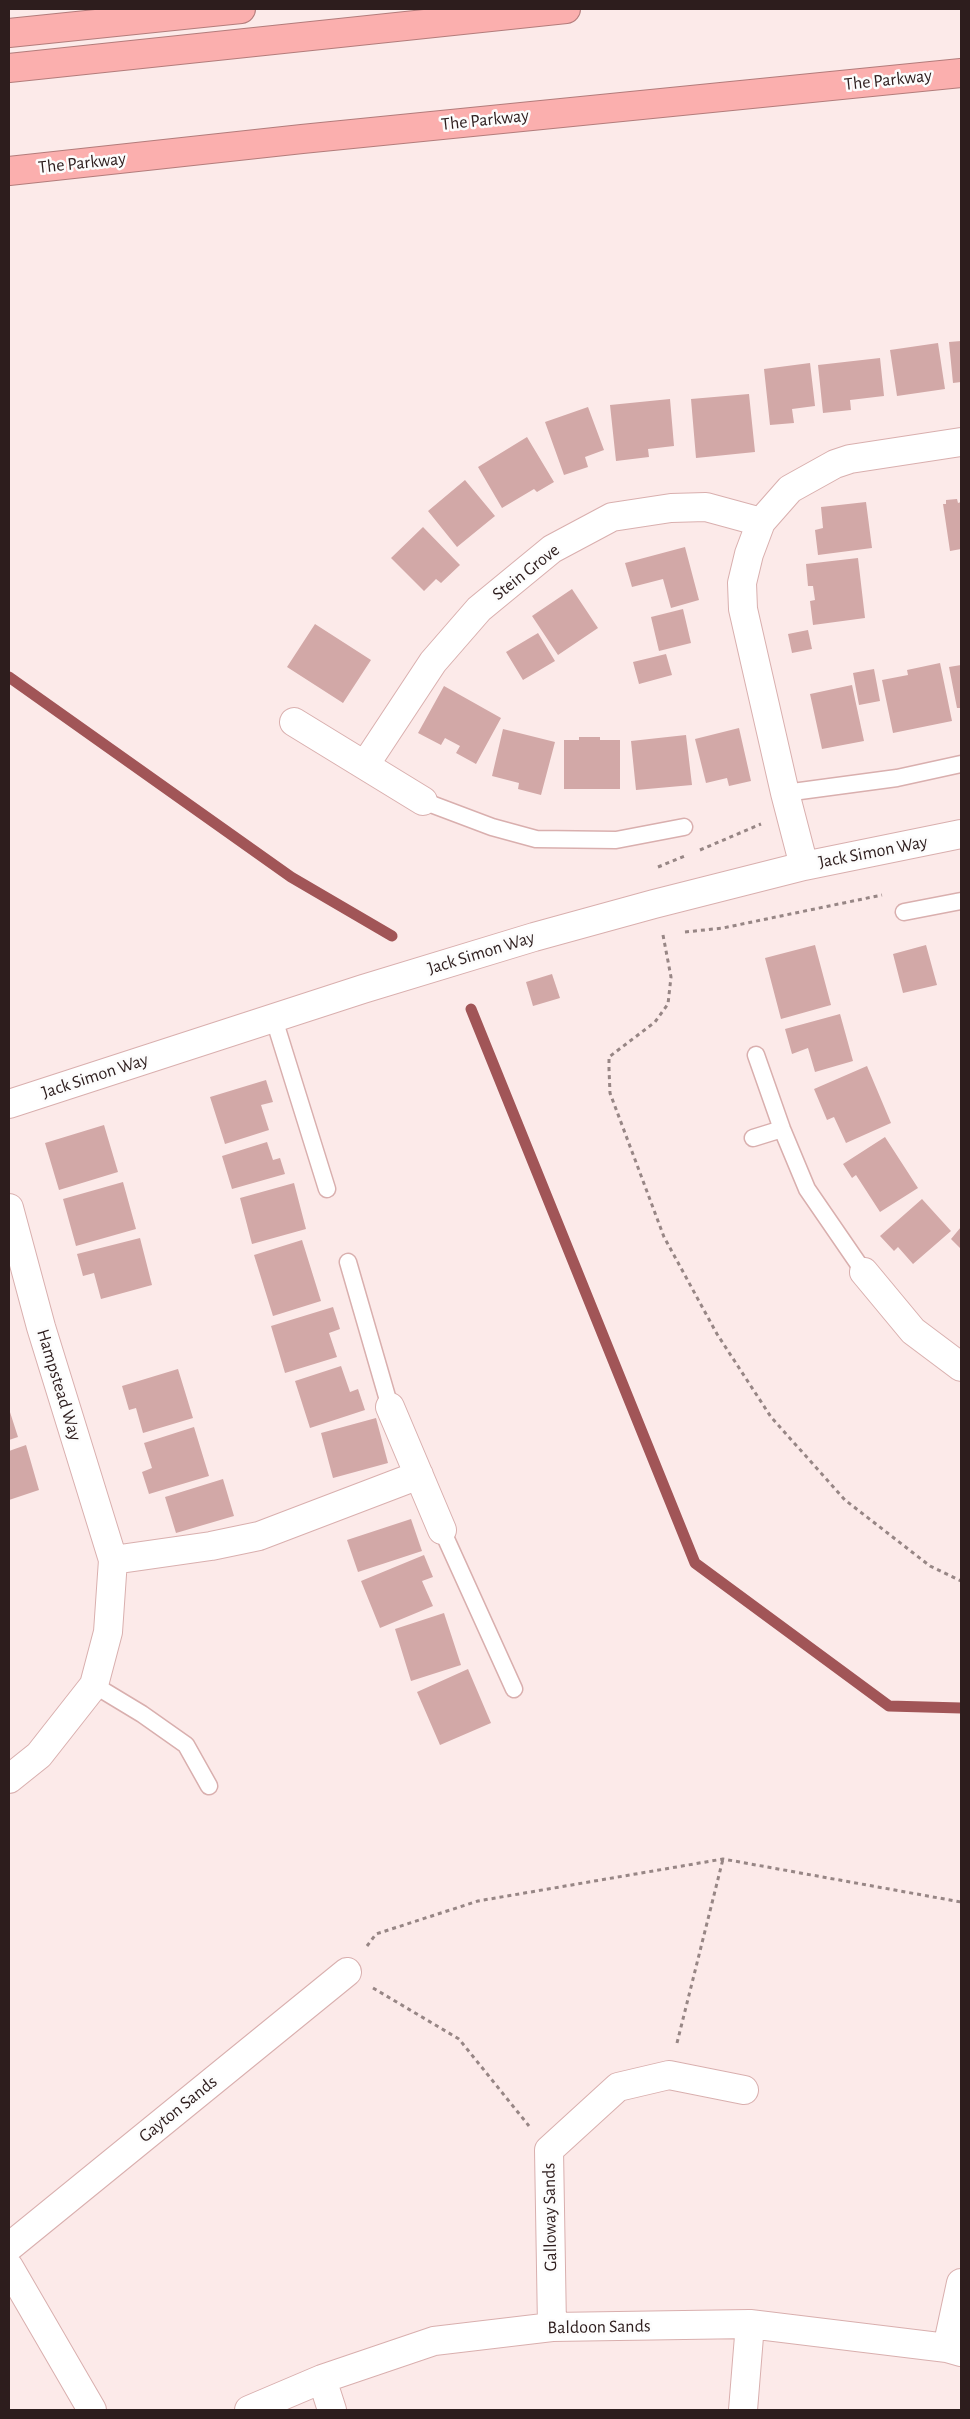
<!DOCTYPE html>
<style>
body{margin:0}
#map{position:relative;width:970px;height:2419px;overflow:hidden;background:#fceae9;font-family:"Alegreya Sans",sans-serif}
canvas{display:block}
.frame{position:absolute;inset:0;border:10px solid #2d1d1d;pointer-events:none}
</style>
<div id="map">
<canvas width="970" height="2419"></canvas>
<div class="frame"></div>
</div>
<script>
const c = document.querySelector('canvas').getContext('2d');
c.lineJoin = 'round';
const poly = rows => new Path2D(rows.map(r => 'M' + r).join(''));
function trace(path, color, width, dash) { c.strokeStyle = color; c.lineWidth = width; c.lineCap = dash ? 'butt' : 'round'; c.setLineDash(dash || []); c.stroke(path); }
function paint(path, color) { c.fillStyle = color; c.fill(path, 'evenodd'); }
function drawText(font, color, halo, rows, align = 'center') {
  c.font = font + ' "Alegreya Sans",sans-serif'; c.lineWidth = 5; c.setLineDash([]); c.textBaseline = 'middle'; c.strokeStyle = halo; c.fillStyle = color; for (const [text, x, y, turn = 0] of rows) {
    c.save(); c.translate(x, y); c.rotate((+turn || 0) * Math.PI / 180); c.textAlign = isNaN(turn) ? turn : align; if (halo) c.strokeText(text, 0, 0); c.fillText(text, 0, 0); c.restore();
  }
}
trace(poly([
 [9,677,291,877,392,936],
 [471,1009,695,1563,889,1706,961,1708]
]), '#a15557', 11);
paint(poly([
 [961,341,961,382,953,383,949,342],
 [938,343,945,389,897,396,890,350],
 [880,358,884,396,850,400,851,410,823,413,818,365],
 [810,363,815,406,792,409,794,423,770,425,764,369],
 [749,394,755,452,696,458,691,399],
 [670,399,674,446,648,449,649,457,616,461,610,405],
 [588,407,604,450,585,457,588,467,564,475,545,422],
 [527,437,554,482,537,492,534,489,502,508,478,467],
 [465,480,495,516,457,547,428,511],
 [957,499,958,503,961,502,961,549,950,551,943,504,946,504,946,500],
 [866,502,872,548,818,555,815,530,823,528,821,507],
 [423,527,460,565,441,583,436,579,424,591,391,558],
 [685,547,699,600,671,608,663,579,632,587,625,563],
 [858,558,865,618,813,625,810,601,815,600,813,586,808,586,806,564],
 [572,589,598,628,558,655,532,616],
 [683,609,691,643,659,651,651,617],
 [315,624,371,660,343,703,287,667],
 [808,630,812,649,792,653,788,634],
 [538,633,555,661,523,680,506,652],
 [666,654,672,675,639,684,633,662],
 [940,663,952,721,893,733,882,680,908,675,907,670],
 [961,665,961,708,957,708,949,667],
 [874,669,880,701,859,705,853,673],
 [852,685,864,741,822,749,810,694],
 [444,686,501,718,476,764,456,753,460,746,445,738,441,745,418,733],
 [739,728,751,781,729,786,727,778,706,783,695,739],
 [503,729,555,742,541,795,518,789,519,783,492,776],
 [686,735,692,785,636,790,631,741],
 [579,737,600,737,600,740,620,740,620,789,564,789,564,740,579,740],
 [815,945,831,1005,781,1019,765,958],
 [926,945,937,985,903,993,893,954],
 [552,974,560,998,533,1006,526,982],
 [840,1014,853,1061,815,1072,808,1048,792,1054,785,1029],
 [867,1066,891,1123,846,1143,834,1117,827,1120,814,1089],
 [266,1080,273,1102,261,1105,269,1130,225,1144,210,1097],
 [104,1125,118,1172,59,1190,45,1143],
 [885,1137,918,1188,880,1212,856,1175,852,1178,843,1164],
 [267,1142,273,1160,280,1158,285,1174,232,1189,222,1156],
 [123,1182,136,1229,76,1246,63,1199],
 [294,1183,306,1229,252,1244,240,1198],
 [922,1199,951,1231,913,1264,898,1247,894,1251,880,1236],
 [961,1227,961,1249,951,1239],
 [140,1238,152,1285,101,1299,94,1273,83,1276,77,1254],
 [302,1240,321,1301,273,1316,254,1255],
 [333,1307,340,1329,329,1333,337,1357,285,1373,271,1326],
 [341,1366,350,1392,358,1389,365,1410,310,1428,295,1381],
 [178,1369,193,1418,143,1433,136,1408,129,1410,122,1386],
 [9,1409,18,1437,9,1440],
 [376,1418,388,1463,333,1478,321,1433],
 [194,1427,209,1476,149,1494,142,1472,152,1468,144,1443],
 [26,1445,39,1490,9,1500,9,1451],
 [223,1479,234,1516,176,1533,165,1497],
 [411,1519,422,1551,358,1572,347,1540],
 [424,1555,433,1577,422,1581,433,1606,380,1628,361,1581],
 [444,1613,461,1665,411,1681,395,1629],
 [468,1669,491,1723,440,1745,417,1692]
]), '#d2a8a7');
const lane = poly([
 [785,793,897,778,961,764],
 [423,801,492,827,536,839,616,840,684,827],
 [904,912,961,901],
 [274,1019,327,1189],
 [756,1055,782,1129,807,1189,864,1272],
 [753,1138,782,1129],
 [348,1262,390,1407],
 [442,1530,514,1689],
 [94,1685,142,1714,186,1745,209,1786]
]);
const street = poly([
 [294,722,423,801],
 [365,765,433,662,479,609,552,549,612,517,671,508,706,507,761,522],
 [804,866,785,793,743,609,742,583,749,554,761,522,790,489,835,464,850,459,961,442],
 [9,1104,363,989,534,937,654,904,804,866,961,834],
 [9,1208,41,1327,113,1560,108,1632,94,1685,39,1755,9,1779],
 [864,1272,913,1331,961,1367],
 [390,1407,442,1530],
 [113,1560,211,1546,259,1536,419,1475],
 [9,2247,347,1972],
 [9,2267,92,2410],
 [552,2327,549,2150,618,2087,669,2075,744,2090],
 [947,2348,961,2283],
 [322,2379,332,2410],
 [249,2410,322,2379,434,2341,552,2327,750,2324,947,2348,961,2352],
 [743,2410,750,2324]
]);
const highway = poly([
 [9,33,241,9],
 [9,68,566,9],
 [9,171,302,139,961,73]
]);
trace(lane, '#d9afae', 19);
trace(street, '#d9afae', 30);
trace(highway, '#b37c7b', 30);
trace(poly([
 [700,850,761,824],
 [658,867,685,856],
 [685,932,723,928,882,895],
 [663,935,671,977,668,1004,655,1022,609,1057,609,1069,610,1093,664,1237,717,1334,771,1417,845,1500,930,1566,961,1581],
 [367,1946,376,1934,478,1901,723,1859,961,1902],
 [373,1988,459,2039,529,2126],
 [677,2043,723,1859]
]), '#978685', 3, [4, 4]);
trace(lane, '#fff', 16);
trace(street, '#fff', 28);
trace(highway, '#fbafae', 28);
drawText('18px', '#2d1d1d', '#fcfcfc', [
 ["The Parkway",888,80,-6],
 ["The Parkway",485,120,-6],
 ["The Parkway",82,163,-6],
 ["Stein Grove",526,572,-38],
 ["Jack Simon Way",873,852,-11],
 ["Jack Simon Way",481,953,-17],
 ["Jack Simon Way",95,1076,-18],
 ["Hampstead Way",59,1385,73],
 ["Gayton Sands",178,2109,-39],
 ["Galloway Sands",550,2217,-91],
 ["Baldoon Sands",599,2327,-1]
]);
</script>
